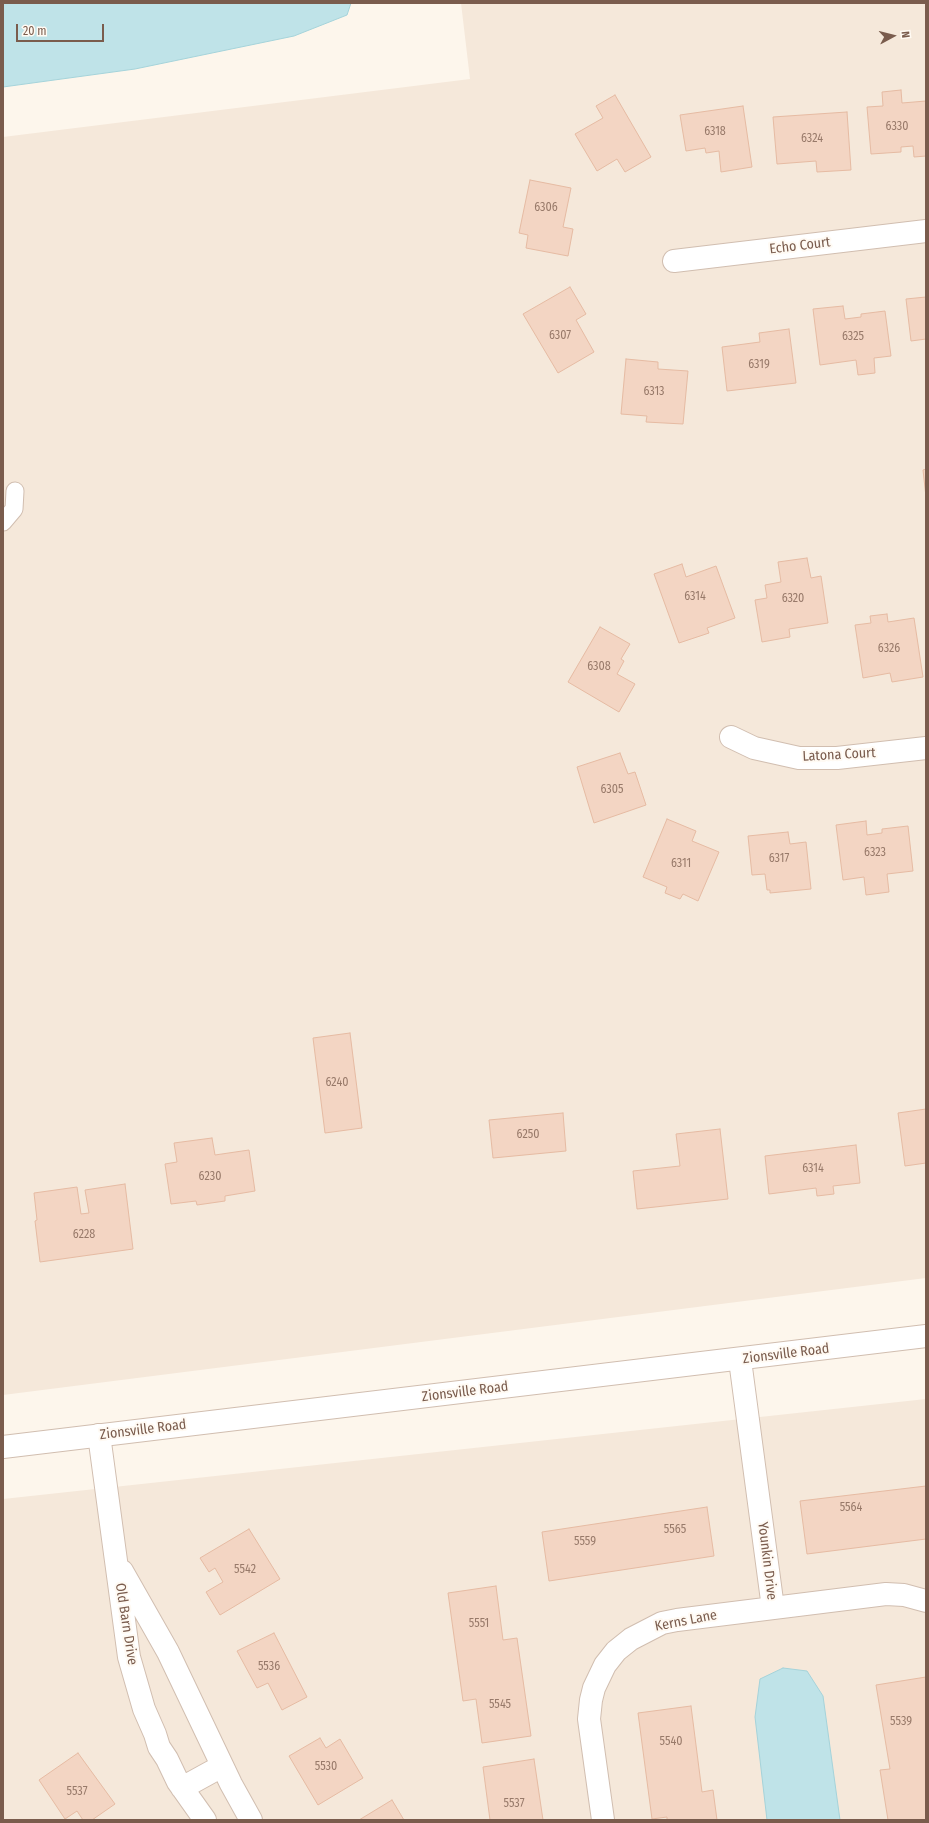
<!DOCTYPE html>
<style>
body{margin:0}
#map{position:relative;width:929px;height:1823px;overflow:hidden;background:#fdf6ec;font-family:"Fira Sans Condensed",sans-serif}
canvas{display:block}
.frame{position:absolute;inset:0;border:4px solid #7a5c4d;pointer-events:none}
.north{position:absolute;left:873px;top:16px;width:40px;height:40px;-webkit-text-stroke:3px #fffaf3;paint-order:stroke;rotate:83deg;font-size:11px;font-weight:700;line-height:16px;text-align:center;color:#7a5c4d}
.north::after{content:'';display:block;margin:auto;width:14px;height:18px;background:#7a5c4d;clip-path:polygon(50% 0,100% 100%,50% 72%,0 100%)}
.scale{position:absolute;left:16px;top:24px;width:88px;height:18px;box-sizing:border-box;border:2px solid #7a5c4d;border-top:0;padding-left:5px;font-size:12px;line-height:14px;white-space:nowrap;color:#7a5c4d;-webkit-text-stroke:3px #fffaf3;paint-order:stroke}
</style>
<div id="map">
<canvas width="929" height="1823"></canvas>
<div class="frame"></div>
<div class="north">N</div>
<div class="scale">20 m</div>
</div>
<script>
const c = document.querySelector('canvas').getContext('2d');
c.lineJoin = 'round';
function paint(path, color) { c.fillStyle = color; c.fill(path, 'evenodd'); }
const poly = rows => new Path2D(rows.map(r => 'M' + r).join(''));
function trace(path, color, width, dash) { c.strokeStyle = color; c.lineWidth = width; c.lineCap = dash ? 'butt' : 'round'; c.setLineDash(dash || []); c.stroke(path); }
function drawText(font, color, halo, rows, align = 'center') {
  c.font = font + ' "Fira Sans Condensed",sans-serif'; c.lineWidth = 4; c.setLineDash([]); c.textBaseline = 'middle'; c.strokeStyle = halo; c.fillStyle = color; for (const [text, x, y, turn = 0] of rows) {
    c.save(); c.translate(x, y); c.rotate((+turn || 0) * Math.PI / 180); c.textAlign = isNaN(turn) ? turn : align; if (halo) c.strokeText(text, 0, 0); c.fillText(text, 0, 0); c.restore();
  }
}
paint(poly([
 [461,3,926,3,926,1278,3,1395,3,137,470,79],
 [926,1399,926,1820,3,1820,3,1499]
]), '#f5e8da');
const water = poly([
 [3,3,351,3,347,15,294,36,135,69,3,87,3,3],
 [783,1668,807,1671,823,1696,840,1820,767,1820,755,1717,760,1679,783,1668]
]);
paint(water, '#bfe3e8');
trace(water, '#a5d3da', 1);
const building = poly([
 [901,90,902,103,926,101,926,156,914,157,913,146,901,147,901,152,871,154,867,107,883,106,882,92,901,90],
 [615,95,651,157,625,172,617,159,597,171,575,134,603,118,596,106,615,95],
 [743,106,752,167,721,172,719,151,706,153,705,148,686,151,680,115,743,106],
 [847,112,851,170,817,172,816,161,777,164,773,117,847,112],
 [530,180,571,188,563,227,573,229,568,256,526,248,528,235,519,233,530,180],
 [570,287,586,314,576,320,594,352,558,373,523,314,570,287],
 [926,297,926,339,911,341,906,299,926,297],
 [843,306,845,319,861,317,861,314,885,311,891,356,874,358,875,373,858,375,856,360,820,365,813,309,843,306],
 [789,329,796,383,727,391,722,347,760,342,759,333,789,329],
 [626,359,658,362,658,369,688,371,683,424,646,422,647,416,621,414,626,359],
 [926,469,926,497,923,470,926,469],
 [807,558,811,578,821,576,828,623,789,629,790,637,762,642,755,600,767,598,765,585,781,582,778,562,807,558],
 [682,564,686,577,716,566,735,618,707,628,709,633,679,643,654,574,682,564],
 [887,614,888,622,914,618,923,677,892,682,890,673,863,678,855,625,871,623,870,616,887,614],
 [600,627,630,644,621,659,624,661,617,674,635,684,619,712,568,682,600,627],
 [620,753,628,774,635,772,646,805,594,823,577,767,620,753],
 [667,819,696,831,692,841,719,852,698,901,683,894,680,899,665,893,667,887,643,877,667,819],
 [866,821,867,835,882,833,882,829,908,826,913,871,887,874,889,892,866,895,864,877,843,880,836,825,866,821],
 [788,832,790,844,806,842,811,889,770,893,770,890,767,890,765,874,752,875,748,836,788,832],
 [350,1033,362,1128,325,1133,313,1038,350,1033],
 [926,1109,926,1163,905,1166,898,1113,926,1109],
 [563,1113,566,1151,493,1158,489,1120,563,1113],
 [720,1129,728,1199,637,1209,633,1171,680,1166,676,1134,720,1129],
 [212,1138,215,1155,249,1150,255,1191,225,1196,225,1201,197,1205,196,1201,171,1204,165,1164,177,1162,174,1143,212,1138],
 [856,1145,860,1183,833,1186,834,1194,817,1196,816,1188,769,1194,765,1156,856,1145],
 [125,1184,133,1249,40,1262,35,1221,37,1220,34,1193,77,1187,81,1214,89,1213,85,1190,125,1184],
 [926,1486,926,1539,807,1554,800,1501,926,1486],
 [707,1507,714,1556,549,1581,542,1532,707,1507],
 [249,1529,280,1579,220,1615,206,1592,223,1582,215,1568,209,1572,200,1558,249,1529],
 [496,1586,503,1640,517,1638,531,1736,482,1743,476,1699,463,1701,448,1593,496,1586],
 [274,1633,307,1697,282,1710,268,1683,257,1688,237,1651,274,1633],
 [926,1677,926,1820,888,1820,880,1770,890,1769,876,1685,926,1677],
 [691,1706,702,1792,713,1790,717,1820,667,1820,667,1817,652,1819,638,1713,691,1706],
 [320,1738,326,1748,340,1739,363,1778,318,1805,289,1756,320,1738],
 [78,1753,115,1804,92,1820,83,1820,77,1811,65,1819,39,1780,78,1753],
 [534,1759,543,1820,490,1820,483,1767,534,1759],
 [392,1800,404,1820,359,1820,392,1800]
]);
paint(building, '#f3d5c3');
trace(building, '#e6bba3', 1);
const service = poly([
 [3,522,14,509,15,491]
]);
const minor = poly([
 [674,261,926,231],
 [731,737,754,748,799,758,837,758,926,748],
 [740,1360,773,1608],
 [99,1435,129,1657,144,1709,155,1734,159,1747,167,1759,178,1782,205,1820],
 [122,1571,168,1652,231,1784,251,1820],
 [182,1788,222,1766],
 [603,1820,589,1719,591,1700,594,1688,605,1665,616,1651,631,1639,662,1623,677,1620,886,1594,904,1595,926,1601]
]);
const tertiary = poly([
 [3,1447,926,1336]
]);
trace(service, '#d1beb0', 19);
trace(minor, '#d1beb0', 24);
trace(tertiary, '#d1beb0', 24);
trace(service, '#fff', 17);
trace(minor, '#fff', 22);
trace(tertiary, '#fff', 22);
drawText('12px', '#987a6a', null, [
 ["6330",897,127],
 ["6318",715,132],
 ["6324",812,139],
 ["6306",546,208],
 ["6307",560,336],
 ["6325",853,337],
 ["6319",759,365],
 ["6313",654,392],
 ["6314",695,597],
 ["6320",793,599],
 ["6326",889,649],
 ["6308",599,667],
 ["6305",612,790],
 ["6323",875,853],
 ["6317",779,859],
 ["6311",681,864],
 ["6240",337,1083],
 ["6250",528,1135],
 ["6314",813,1169],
 ["6230",210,1177],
 ["6228",84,1235],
 ["5564",851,1508],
 ["5565",675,1530],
 ["5559",585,1542],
 ["5542",245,1570],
 ["5551",479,1624],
 ["5536",269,1667],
 ["5545",500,1705],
 ["5539",901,1722],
 ["5540",671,1742],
 ["5530",326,1767],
 ["5537",77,1792],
 ["5537",514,1804]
]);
drawText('14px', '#7a5c4d', '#fffaf3', [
 ["Echo Court",800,246,-7],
 ["Latona Court",839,755,-3],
 ["Zionsville Road",786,1354,-7],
 ["Zionsville Road",465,1392,-7],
 ["Zionsville Road",143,1430,-7],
 ["Younkin Drive",767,1561,83],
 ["Kerns Lane",686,1621,-11],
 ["Old Barn Drive",126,1624,81]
]);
</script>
